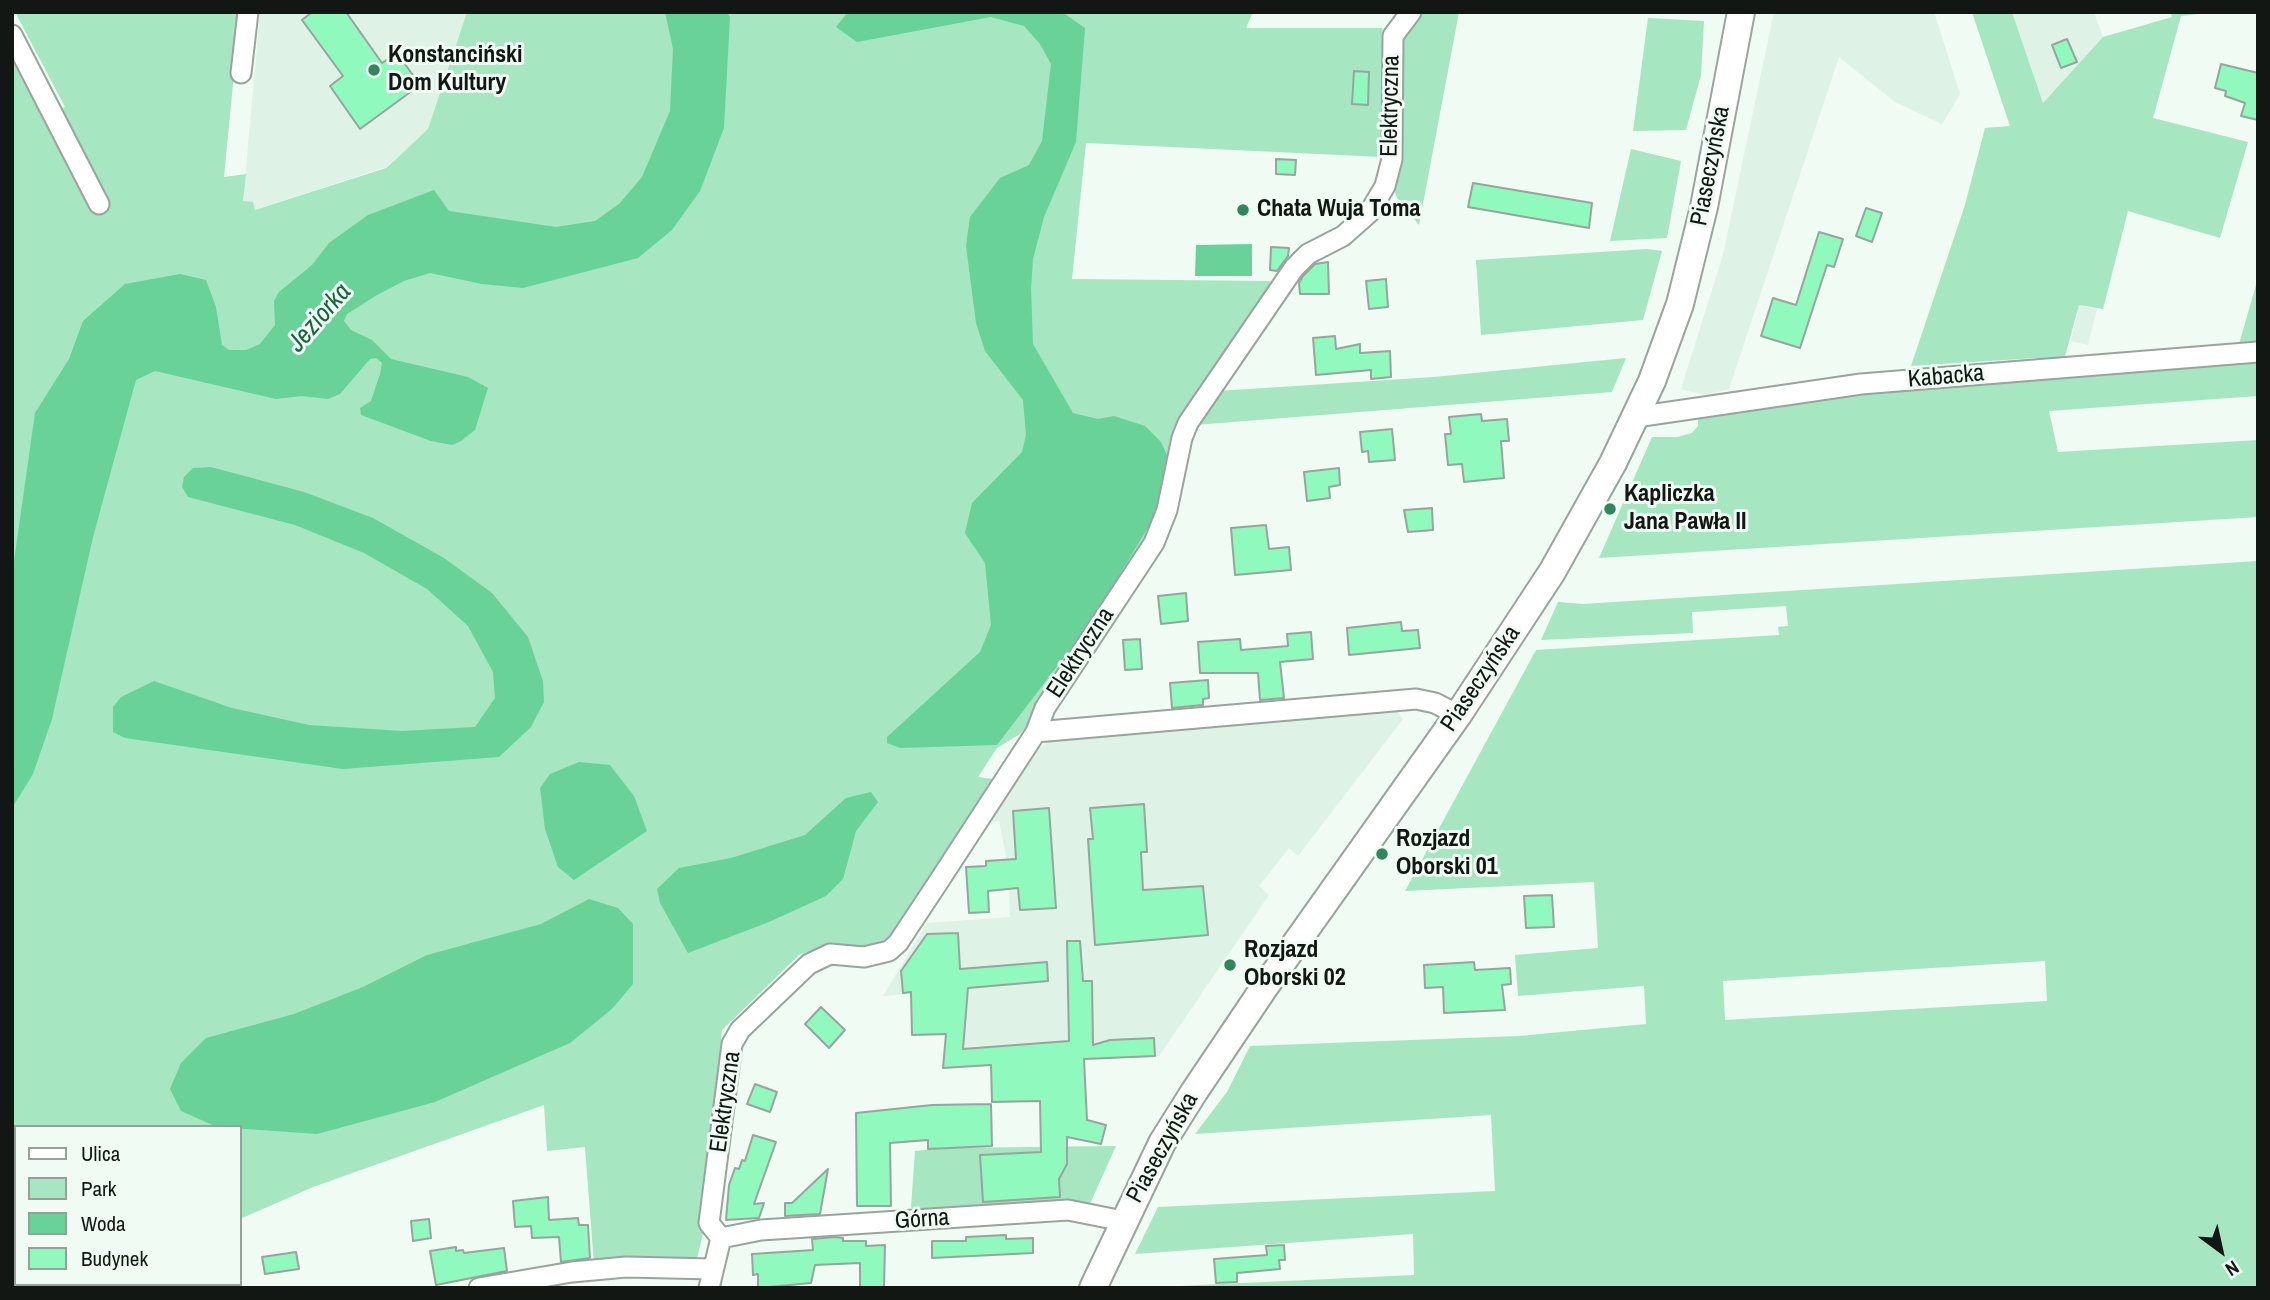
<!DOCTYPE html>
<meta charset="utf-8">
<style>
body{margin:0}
#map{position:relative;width:2270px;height:1300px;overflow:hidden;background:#effbf3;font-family:"Archivo Narrow",sans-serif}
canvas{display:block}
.frame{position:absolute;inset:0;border:14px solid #131714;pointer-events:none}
.legend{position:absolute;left:14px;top:1125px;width:228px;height:161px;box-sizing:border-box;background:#effbf3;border:2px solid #97a09a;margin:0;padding:9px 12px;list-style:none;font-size:21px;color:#131714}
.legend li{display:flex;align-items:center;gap:14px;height:35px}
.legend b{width:35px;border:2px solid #97a09a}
.north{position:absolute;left:2186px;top:1216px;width:70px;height:70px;-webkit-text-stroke:5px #effbf3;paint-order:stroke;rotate:147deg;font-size:19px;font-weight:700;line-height:28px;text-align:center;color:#131714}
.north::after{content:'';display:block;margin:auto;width:24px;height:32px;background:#131714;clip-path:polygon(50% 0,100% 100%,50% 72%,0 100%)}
</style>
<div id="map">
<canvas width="2270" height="1300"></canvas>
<div class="frame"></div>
<ul class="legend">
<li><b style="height:9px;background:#fff"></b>Ulica</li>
<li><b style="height:19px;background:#a6e6c0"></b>Park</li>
<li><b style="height:19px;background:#68d299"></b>Woda</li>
<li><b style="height:19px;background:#8ff9be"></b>Budynek</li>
</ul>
<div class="north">N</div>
</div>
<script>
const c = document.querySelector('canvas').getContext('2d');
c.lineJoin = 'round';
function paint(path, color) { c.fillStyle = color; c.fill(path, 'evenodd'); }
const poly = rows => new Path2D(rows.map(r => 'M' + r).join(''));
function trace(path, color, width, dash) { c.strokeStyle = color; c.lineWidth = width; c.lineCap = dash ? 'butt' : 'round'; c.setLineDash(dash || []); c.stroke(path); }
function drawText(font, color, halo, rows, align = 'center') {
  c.font = font + ' "Archivo Narrow",sans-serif'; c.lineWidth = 6; c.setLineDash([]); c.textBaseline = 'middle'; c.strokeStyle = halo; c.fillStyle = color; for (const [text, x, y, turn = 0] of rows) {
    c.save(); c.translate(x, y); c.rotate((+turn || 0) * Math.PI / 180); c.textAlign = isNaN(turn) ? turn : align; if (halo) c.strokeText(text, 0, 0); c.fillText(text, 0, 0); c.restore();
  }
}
paint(poly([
 [260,12,467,12,428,129,394,161,386,167,254,210,243,201],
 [1774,12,1934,12,1960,94,1942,124,1895,102,1839,57,1729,389,1705,395,1681,389,1723,255],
 [2012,12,2094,12,2103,37,2043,103],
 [2079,305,2097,309,2088,345,2071,341],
 [1397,711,1403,719,1298,856,1289,848,1259,886,1269,895,1159,1056,943,1068,951,991,883,996,927,923,1010,917,1008,865,999,821,988,822,1035,750,1053,740]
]), '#def2e5');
paint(poly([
 [15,12,240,12,224,177,246,174,243,201,253,202,255,210,386,168,394,161,428,129,467,12,1253,12,1246,28,1382,28,1388,52,1382,157,1086,143,1072,279,1269,281,1275,289,1183,426,1156,535,1043,706,1020,734,997,748,978,777,993,779,898,932,871,948,830,943,799,955,722,1030,704,1229,696,1262,594,1264,585,1147,547,1151,544,1105,313,1187,240,1219,240,1127,16,1127,16,1284,180,1284,179,1288,12,1288,12,60,43,118,65,107],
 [1417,12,1459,12,1419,225,1397,198,1391,180,1398,39],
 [1972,12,2012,12,2043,103,2103,37,2172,17,2171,12,2214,12,2181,16,2153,118,2248,142,2220,238,2128,211,2103,309,2079,305,2064,360,2037,361,2036,358,1911,366,1965,205,1985,128,2010,126],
 [1648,18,1704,21,1701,75,1686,130,1633,131],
 [1631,149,1681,161,1667,238,1610,241],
 [1647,249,1662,251,1643,320,1481,335,1476,260],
 [2258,278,2258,343,2239,344],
 [2258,357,2258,396,2049,411,2058,452,2258,440,2258,517,1599,558,1652,437,1677,437,1692,433,1698,426,1698,415,1887,392],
 [1626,358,1612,392,1195,425,1218,391,1434,377],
 [2258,561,2258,1288,1136,1288,1414,1275,1413,1234,1135,1254,1158,1207,1495,1191,1491,1115,1195,1134,1227,1092,1250,1046,1519,1036,1646,1024,1644,986,1518,996,1515,955,1598,948,1594,882,1405,891,1536,650,1779,635,1778,627,1788,626,1786,606,1692,612,1693,633,1541,640,1558,602,1583,604],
 [2045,961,2047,1001,1725,1020,1723,981],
 [1116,1146,1089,1206,918,1216,911,1207,915,1151,945,1148]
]), '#a6e6c0');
paint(poly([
 [665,12,727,12,730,17,724,128,700,191,672,230,638,258,523,288,482,284,430,273,404,281,377,295,347,314,344,321,351,330,372,340,391,359,468,377,488,388,475,430,461,441,452,445,431,441,361,415,360,408,371,401,380,374,382,363,376,358,370,359,340,394,328,399,302,396,276,399,155,371,136,380,93,537,52,719,33,774,12,808,12,575,35,413,69,359,83,321,125,284,180,274,206,280,216,307,222,345,229,350,246,350,260,344,275,325,274,301,279,292,312,265,329,243,368,215,434,190,449,211,556,227,595,221,619,204,642,177,670,111,673,49],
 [848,12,1062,12,1085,28,1076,142,1044,217,1033,259,1031,289,1033,344,1073,413,1098,419,1114,416,1145,426,1161,442,1170,462,1167,484,1159,495,1155,516,1091,622,997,745,900,748,887,743,887,737,980,652,991,625,985,563,965,533,972,503,1022,452,1026,435,1023,400,985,351,976,323,966,246,970,217,1000,178,1029,165,1042,141,1051,64,1040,44,1024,26,991,17,857,42,836,27],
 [1252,244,1252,276,1195,276,1196,245],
 [211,467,304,492,373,518,444,558,492,593,528,637,543,681,544,702,531,727,499,757,343,769,125,738,113,732,113,707,121,697,154,681,232,708,309,725,402,731,475,727,495,698,493,672,468,626,427,589,364,553,295,525,188,497,182,487,184,477,193,468],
 [579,762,610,765,634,796,647,831,574,880,558,867,545,829,540,788,550,774],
 [871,792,878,802,856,831,843,879,826,896,769,922,688,953,660,903,657,889,679,868,731,858,805,835,846,798],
 [589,899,618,908,633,924,633,984,612,1009,570,1043,435,1102,317,1134,217,1127,181,1111,170,1089,181,1063,206,1038,294,1014,363,987,427,955,541,924]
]), '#68d299');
const building = poly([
 [312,12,346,12,382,63,397,53,420,85,360,129,330,86,343,76,302,20,312,12],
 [2067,39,2077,62,2061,68,2052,45,2067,39],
 [2221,64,2258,73,2258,120,2241,116,2245,103,2225,96,2226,91,2215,88,2221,64],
 [1354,71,1369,72,1368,105,1352,104,1354,71],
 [1276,159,1296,160,1295,175,1276,174,1276,159],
 [1473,183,1592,203,1589,228,1468,207,1473,183],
 [1866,208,1882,213,1872,242,1856,236,1866,208],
 [1819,232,1843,239,1834,267,1827,265,1800,348,1761,336,1773,298,1796,305,1819,232],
 [1271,247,1289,248,1288,256,1277,271,1270,270,1271,247],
 [1328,262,1329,294,1300,294,1299,283,1303,276,1315,264,1328,262],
 [1386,279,1388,307,1369,309,1366,281,1386,279],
 [1335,336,1336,349,1360,344,1360,353,1390,351,1391,377,1371,379,1371,370,1316,375,1313,338,1335,336],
 [1481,414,1482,421,1507,419,1509,441,1501,441,1504,478,1464,482,1462,464,1448,465,1445,434,1451,434,1449,417,1481,414],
 [1392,429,1395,460,1369,462,1368,451,1362,452,1360,432,1392,429],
 [1339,468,1340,485,1329,487,1330,498,1307,501,1304,472,1339,468],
 [1432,508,1433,530,1408,532,1404,510,1432,508],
 [1266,525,1269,549,1289,547,1291,570,1235,575,1231,528,1266,525],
 [1186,593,1188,621,1161,624,1158,596,1186,593],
 [1401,622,1402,631,1418,630,1420,648,1349,655,1347,628,1401,622],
 [1311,632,1313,659,1280,662,1284,698,1260,700,1258,673,1200,673,1198,642,1240,639,1241,650,1288,646,1287,634,1311,632],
 [1140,639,1142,669,1125,670,1123,640,1140,639],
 [1208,680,1209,698,1203,699,1203,705,1172,708,1170,683,1208,680],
 [1144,804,1147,852,1141,852,1143,890,1203,886,1208,935,1095,945,1088,839,1093,839,1090,808,1144,804],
 [1049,808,1056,908,1020,910,1018,888,988,891,989,912,969,913,966,867,986,866,986,861,1016,859,1013,811,1049,808],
 [1552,895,1554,927,1526,928,1524,896,1552,895],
 [958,933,960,969,1047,962,1048,981,968,988,963,1049,1069,1041,1067,941,1080,941,1083,981,1092,981,1093,1045,1110,1040,1154,1038,1155,1056,1084,1059,1087,1120,1106,1125,1101,1144,1067,1137,1067,1164,1059,1179,1060,1197,983,1202,980,1155,1041,1152,1040,1101,992,1102,991,1065,943,1068,946,1034,912,1035,911,992,903,993,901,971,927,934,958,933],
 [1474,962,1475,970,1510,968,1511,984,1502,985,1505,1010,1444,1013,1443,987,1425,988,1424,965,1474,962],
 [821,1007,845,1030,829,1048,805,1024,821,1007],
 [755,1084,777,1092,770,1112,747,1104,755,1084],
 [991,1104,992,1146,928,1149,928,1140,890,1143,891,1206,857,1206,856,1113,932,1105,991,1104],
 [753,1135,776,1142,754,1204,764,1203,759,1218,726,1220,729,1185,735,1168,739,1169,742,1160,745,1161,753,1135],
 [828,1169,820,1214,785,1216,785,1203,792,1203,828,1169],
 [548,1197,549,1220,578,1218,579,1225,588,1225,590,1258,561,1262,559,1237,532,1238,531,1226,515,1227,513,1201,548,1197],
 [429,1219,431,1238,413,1241,411,1221,429,1219],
 [1006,1235,1006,1239,1033,1238,1033,1253,932,1258,932,1241,966,1241,966,1237,1006,1235],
 [835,1237,843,1238,843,1241,866,1241,866,1246,885,1245,884,1288,860,1288,860,1263,815,1265,811,1283,758,1288,758,1274,753,1275,752,1254,813,1250,812,1239,835,1237],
 [1284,1245,1285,1260,1279,1260,1280,1269,1237,1273,1237,1282,1216,1283,1214,1259,1267,1255,1266,1246,1284,1245],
 [456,1247,456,1251,463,1250,464,1253,504,1248,507,1271,436,1285,430,1251,456,1247],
 [296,1252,299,1269,265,1274,262,1257,296,1252]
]);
paint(building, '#8ff9be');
trace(building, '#98a49c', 2);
const street = poly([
 [12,35,99,204],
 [241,73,248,12],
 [1636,417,1861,384,2258,352],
 [1036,732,1416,699,1435,703,1458,715],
 [721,1238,709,1223,732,1044,740,1030,809,964,830,954,864,957,889,951,898,943,939,881,1036,732,1045,708,1154,543,1167,510,1182,438,1188,423,1294,268,1308,254,1343,236,1369,213,1385,186,1392,159,1393,36,1411,12],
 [721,1238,761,1230,1068,1210,1123,1221],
 [479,1288,572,1272,626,1267,713,1269],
 [709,1288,721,1238]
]);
const secondary = poly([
 [1093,1288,1162,1143,1194,1092,1264,988,1458,715,1552,572,1613,463,1652,381,1680,304,1704,207,1741,12]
]);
trace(street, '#99a49d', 23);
trace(secondary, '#99a49d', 30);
trace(street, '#fff', 19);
trace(secondary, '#fff', 26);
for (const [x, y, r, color] of [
 [374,70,7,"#30875b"],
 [1243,210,7,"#30875b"],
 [1610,509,7,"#30875b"],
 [1382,854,7,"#30875b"],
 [1230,965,7,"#30875b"]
]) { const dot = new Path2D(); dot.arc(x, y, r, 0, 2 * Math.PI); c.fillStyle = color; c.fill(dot); trace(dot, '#effbf3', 2.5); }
drawText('bold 24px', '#131714', '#effbf3', [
 ["Konstanciński",388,56],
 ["Dom Kultury",388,84],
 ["Chata Wuja Toma",1257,210],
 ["Kapliczka",1624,495],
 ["Jana Pawła II",1624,523],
 ["Rozjazd",1396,840],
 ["Oborski 01",1396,868],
 ["Rozjazd",1244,951],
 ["Oborski 02",1244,979]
], 'left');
drawText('24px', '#131714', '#effbf3', [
 ["Elektryczna",1391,106,-89],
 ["Piaseczyńska",1711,166,-79],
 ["Kabacka",1946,377,-5],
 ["Elektryczna",1081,653,-57],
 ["Piaseczyńska",1481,679,-56],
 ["Elektryczna",726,1102,-82],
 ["Piaseczyńska",1163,1148,-61],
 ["Górna",922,1220,-4]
]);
drawText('italic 26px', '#166540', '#effbf3', [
 ["Jeziorka",320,318,-49]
]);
</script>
